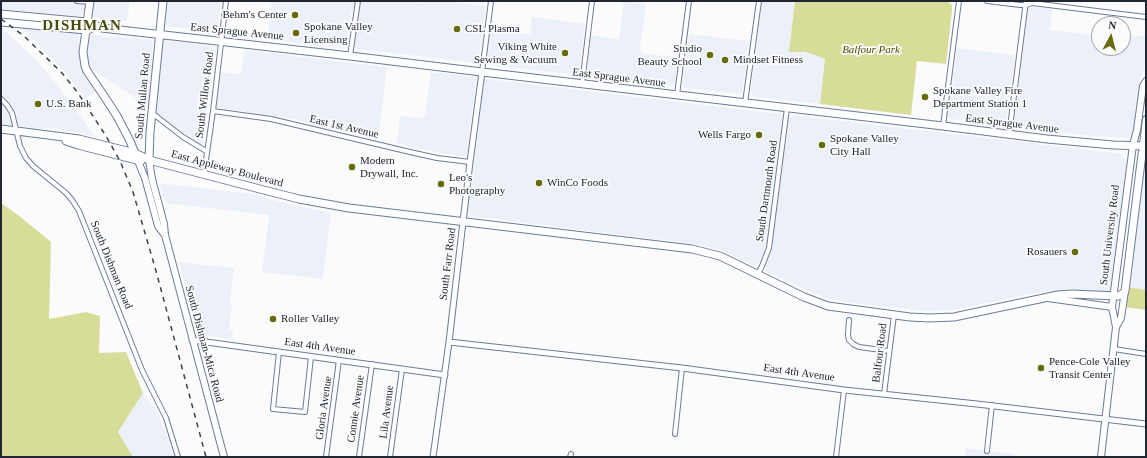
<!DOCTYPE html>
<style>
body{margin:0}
#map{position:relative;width:1147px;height:458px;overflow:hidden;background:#fbfbfb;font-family:Georgia,serif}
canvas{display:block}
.frame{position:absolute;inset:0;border:2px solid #202733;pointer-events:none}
.north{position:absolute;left:1091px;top:16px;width:40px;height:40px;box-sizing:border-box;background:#fbfbfb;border:1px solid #a3a6ab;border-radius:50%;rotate:7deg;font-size:11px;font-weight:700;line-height:16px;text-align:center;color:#202733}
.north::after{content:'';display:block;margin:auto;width:14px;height:18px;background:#676a09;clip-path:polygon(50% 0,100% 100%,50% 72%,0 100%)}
</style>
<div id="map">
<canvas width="1147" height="458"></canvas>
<div class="frame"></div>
<div class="north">N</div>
</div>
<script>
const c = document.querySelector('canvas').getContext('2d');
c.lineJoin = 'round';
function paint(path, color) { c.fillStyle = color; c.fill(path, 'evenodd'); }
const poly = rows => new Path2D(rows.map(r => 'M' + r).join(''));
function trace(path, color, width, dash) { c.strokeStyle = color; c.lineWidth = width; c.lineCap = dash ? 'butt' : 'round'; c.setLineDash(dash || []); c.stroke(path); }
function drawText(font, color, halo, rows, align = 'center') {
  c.font = font + ' Georgia,serif'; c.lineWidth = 3.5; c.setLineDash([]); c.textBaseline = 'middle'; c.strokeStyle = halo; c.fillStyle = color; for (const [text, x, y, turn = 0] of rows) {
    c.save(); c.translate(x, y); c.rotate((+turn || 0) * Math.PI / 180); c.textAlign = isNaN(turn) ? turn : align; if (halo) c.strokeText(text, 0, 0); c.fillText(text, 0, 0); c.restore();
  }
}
paint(poly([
 [1,1,86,1,85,12,83,15,79,16,1,9],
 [93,1,130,1,127,21,92,17,91,15],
 [167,1,221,1,217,30,213,32,167,26,165,21],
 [272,1,355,1,354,8,351,13,347,45,344,48,267,39],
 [359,1,403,1,421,3,422,1,444,1,486,6,478,62,476,63,357,49,354,46],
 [624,1,646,4,640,48,642,53,678,58,675,83,672,86,590,77,587,75,591,35,619,39],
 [762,1,795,1,789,51,812,54,825,59,820,104,756,97,751,94,751,91],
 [1030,7,1052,9,1050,30,1099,36,1099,48,1123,48,1123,34,1146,37,1146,61,1140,81,1134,134,1132,136,1128,138,1080,135,1017,127,1014,125,1028,10],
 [532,17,585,24,579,72,577,75,490,65,487,63,491,30,530,34],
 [1,27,37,61,58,86,95,137,55,128,44,129,1,124],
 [22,28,77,33,79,35,79,57,80,65,85,77,96,92,85,98,65,72],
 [689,34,749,41,742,91,741,94,684,88,682,85],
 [94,35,150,40,153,43,148,106,91,69,87,53,89,37],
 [165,40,212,46,215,48,203,143,202,145,199,144,184,135,178,129,156,113,162,42],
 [957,48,1015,55,1006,121,1004,125,951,119,948,118,948,115],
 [245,50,387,67,378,139,341,130,333,130,310,125,302,121,280,116,277,117,217,107,215,106,218,72,241,74],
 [431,72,474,77,476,79,467,153,464,156,435,152,397,143,400,116,423,118,425,117],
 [487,79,780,114,782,115,782,118,766,244,762,260,759,263,753,265,721,250,696,244,470,216,468,212,484,82],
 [793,115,1123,154,1123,158,1126,159,1127,162,1111,290,1107,292,1069,289,1059,291,1040,292,953,310,926,311,851,303,826,298,809,291,769,273,767,271,766,267,766,263,772,246,789,119,790,117],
 [1146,160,1146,290,1128,287,1144,163],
 [159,183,251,194,297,206,331,213,323,279,262,272,269,215,165,203],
 [179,262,234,268,230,304,232,304,229,330,233,331,232,339,200,335,198,334],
 [143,393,158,414,168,438,173,457,133,457,118,433],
 [966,448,1015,454,1014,457,965,457]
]), '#ecf0f8');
paint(poly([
 [795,1,948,2,952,5,952,10,946,64,917,61,911,115,820,104,825,59,812,54,805,52,789,52],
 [1,203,18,215,51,242,49,319,86,312,100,316,99,353,126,352,143,393,118,432,133,457,1,457],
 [1128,287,1146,290,1146,310,1125,307]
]), '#d7dc99');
const minor = poly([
 [77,1,90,2],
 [987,1,1020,5,1026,5,1032,3,1146,17],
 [350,56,358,1],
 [482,72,491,1],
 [582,84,592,1],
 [677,95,689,1],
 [1,99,7,105,12,113,20,146,26,158,33,166,66,193,72,200,79,211,142,370,166,418,178,457],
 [745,103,759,1],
 [213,111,271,119,410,152,437,158,470,162],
 [152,113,183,137,206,151],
 [943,126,959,1],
 [1009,135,1026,1],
 [204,174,213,111,226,1],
 [758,274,762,266,769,248,787,108],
 [849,320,848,335,849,340,853,344,859,347,889,351],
 [1114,349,1146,354],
 [279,352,273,409,305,412,311,357],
 [884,394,894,315],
 [675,434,682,368],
 [987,451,992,405],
 [326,457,339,360],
 [359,457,372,364],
 [390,457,402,369],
 [570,457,571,454],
 [836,457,844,390]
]);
const tertiary = poly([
 [192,340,445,375],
 [449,342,682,368,844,390,977,404,1146,424],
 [433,457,449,342,470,162,482,72]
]);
const secondary = poly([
 [1142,154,1146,119],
 [149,160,152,179,164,224,165,235,224,457],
 [138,161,145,178,158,226,164,234],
 [1048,298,1112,307],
 [1116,327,1121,318,1125,291],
 [1101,457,1116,327,1112,307,1133,145,1137,130,1143,86,1146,81]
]);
const primary = poly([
 [90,1,83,52,85,66,87,71,104,96,117,116,130,141,138,161],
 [1,14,87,22,102,28,350,56,482,72,943,126,1047,139,1113,145,1146,146],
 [1,22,86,30,90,29],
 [1,129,79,139,135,153,149,160,256,188,299,199,349,208,692,249,720,256,804,297,828,306,910,317,929,318,954,317,1058,295,1072,294,1118,296,1122,294,1125,291,1142,154,1146,154],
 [66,141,78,145,117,155,141,161],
 [149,160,150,132,163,1]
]);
trace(minor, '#6c7b99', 6);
trace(tertiary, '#6c7b99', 7);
trace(secondary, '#6c7b99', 8);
trace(primary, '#6c7b99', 9);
trace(minor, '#fff', 4);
trace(tertiary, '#fff', 5);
trace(secondary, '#fff', 6);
trace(primary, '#fff', 7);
trace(poly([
 [1,19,24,36,62,73,78,93,106,136,120,161,133,192,156,271,206,457]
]), '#3c424d', 1.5, [5, 5]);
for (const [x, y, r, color] of [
 [295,15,4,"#676a09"],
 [457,29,4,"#676a09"],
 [296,33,4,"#676a09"],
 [565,53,4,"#676a09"],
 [710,55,4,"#676a09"],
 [725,60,4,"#676a09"],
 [925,97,4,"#676a09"],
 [38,104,4,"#676a09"],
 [759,135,4,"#676a09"],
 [822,145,4,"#676a09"],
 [352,167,4,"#676a09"],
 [539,183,4,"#676a09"],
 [441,184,4,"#676a09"],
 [1075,252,4,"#676a09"],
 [273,319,4,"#676a09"],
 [1041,368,4,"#676a09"]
]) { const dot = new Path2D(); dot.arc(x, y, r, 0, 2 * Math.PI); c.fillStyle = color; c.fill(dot); trace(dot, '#fbfbfb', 1.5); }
drawText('11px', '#202733', '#fbfbfb', [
 ["Behm's Center",287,15,"right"],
 ["Spokane Valley",304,27],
 ["Licensing",304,40],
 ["CSL Plasma",465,29],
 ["Viking White",557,47,"right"],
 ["Sewing & Vacuum",557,60,"right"],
 ["Studio",702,49,"right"],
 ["Beauty School",702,62,"right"],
 ["Mindset Fitness",733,60],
 ["Spokane Valley Fire",933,91],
 ["Department Station 1",933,104],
 ["U.S. Bank",46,104],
 ["Wells Fargo",751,135,"right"],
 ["Spokane Valley",830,139],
 ["City Hall",830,152],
 ["Modern",360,161],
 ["Drywall, Inc.",360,174],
 ["Leo's",449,178],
 ["Photography",449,191],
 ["WinCo Foods",547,183],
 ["Rosauers",1067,252,"right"],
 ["Roller Valley",281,319],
 ["Pence-Cole Valley",1049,362],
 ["Transit Center",1049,375]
], 'left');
drawText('11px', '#202733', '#fbfbfb', [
 ["East Sprague Avenue",237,32,6],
 ["East Sprague Avenue",619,78,7],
 ["South Willow Road",205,95,-83],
 ["South Mullan Road",143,96,-85],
 ["East Sprague Avenue",1012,124,7],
 ["East 1st Avenue",344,127,13],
 ["East Appleway Boulevard",227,169,15],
 ["South Dartmouth Road",767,191,-82],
 ["South University Road",1110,235,-83],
 ["South Farr Road",448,264,-83],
 ["South Dishman Road",111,265,68],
 ["South Dishman-Mica Road",204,344,75],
 ["East 4th Avenue",320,347,8],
 ["Balfour Road",880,353,-83],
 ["East 4th Avenue",799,373,8],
 ["Gloria Avenue",324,408,-82],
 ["Connie Avenue",356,409,-82],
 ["Lila Avenue",387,412,-83]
]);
drawText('italic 11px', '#4d4f00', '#fbfbfb', [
 ["Balfour Park",871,50]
]);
c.letterSpacing = '1px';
drawText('bold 15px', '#494b0d', '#fbfbfb', [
 ["DISHMAN",82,26]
]);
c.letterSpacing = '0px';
</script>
